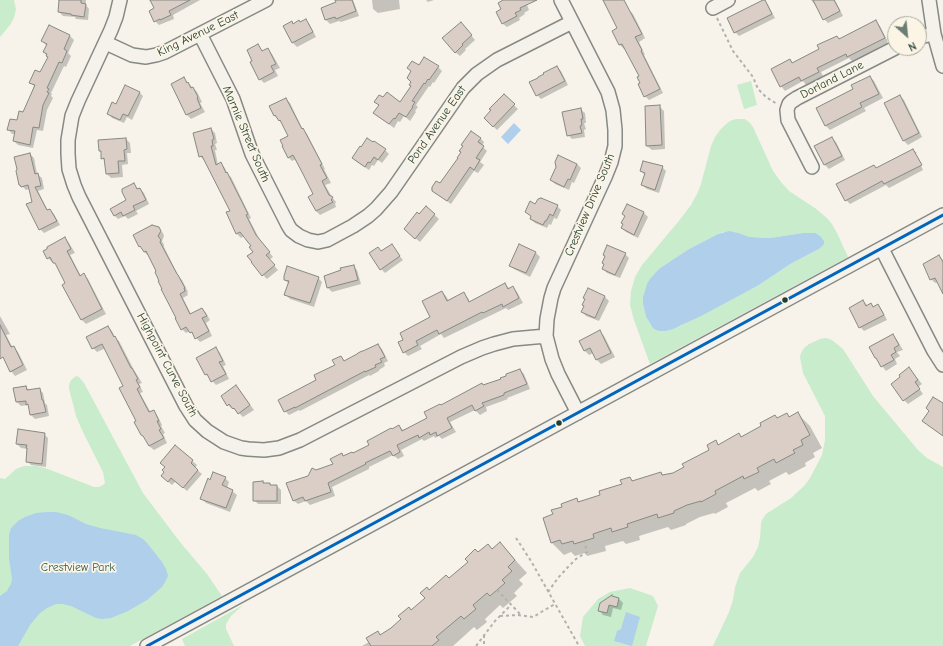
<!DOCTYPE html>
<style>
body{margin:0}
#map{position:relative;width:943px;height:646px;overflow:hidden;background:#f7f3ea;font-family:"Comic Neue",sans-serif}
canvas{display:block}
.north{position:absolute;left:887px;top:16px;width:40px;height:40px;box-sizing:border-box;background:#fcf5e5;border:1px solid #a4ab9e;border-radius:50%;rotate:153deg;font-size:11px;font-weight:700;line-height:16px;text-align:center;color:#1f3d34}
.north::after{content:'';display:block;margin:auto;width:14px;height:18px;background:#6b7d74;clip-path:polygon(50% 0,100% 100%,50% 72%,0 100%)}
</style>
<div id="map">
<canvas width="943" height="646"></canvas>
<div class="north">N</div>
</div>
<script>
const c = document.querySelector('canvas').getContext('2d');
c.lineJoin = 'round';
function paint(path, color) { c.fillStyle = color; c.fill(path, 'evenodd'); }
const poly = rows => new Path2D(rows.map(r => 'M' + r).join(''));
function trace(path, color, width, dash) { c.strokeStyle = color; c.lineWidth = width; c.lineCap = dash ? 'butt' : 'round'; c.setLineDash(dash || []); c.stroke(path); }
function drawText(font, color, halo, rows, align = 'center') {
  c.font = font + ' "Comic Neue",sans-serif'; c.lineWidth = 3.5; c.setLineDash([]); c.textBaseline = 'middle'; c.strokeStyle = halo; c.fillStyle = color; for (const [text, x, y, turn = 0] of rows) {
    c.save(); c.translate(x, y); c.rotate((+turn || 0) * Math.PI / 180); c.textAlign = isNaN(turn) ? turn : align; if (halo) c.strokeText(text, 0, 0); c.fillText(text, 0, 0); c.restore();
  }
}
paint(poly([
 [0,0,14,0,16,9,14,18,10,25,0,37],
 [751,81,757,105,744,109,737,85],
 [736,119,745,119,750,123,753,127,773,171,781,182,789,191,815,208,827,218,832,224,837,233,848,257,650,364,634,320,630,305,631,291,635,277,642,265,678,222,691,205,698,192,701,184,711,146,715,137,720,130,725,125,730,121],
 [723,232,733,232,750,237,769,238,777,237,803,233,819,249,792,263,759,285,680,326,666,331,651,325,646,317,643,304,660,268,689,249,718,234],
 [826,338,832,340,843,349,873,396,918,450,927,458,943,467,943,646,713,646,729,612,733,600,735,587,740,573,753,557,758,547,760,538,761,523,762,520,766,514,791,498,804,486,810,478,822,455,825,440,825,416,803,373,800,357,801,353,804,348,809,344,820,339],
 [76,376,79,377,84,383,143,493,180,542,207,574,222,596,130,646,0,646,0,478,5,479,16,469,24,466,37,466,48,469,94,487,99,487,103,485,105,483,103,472,82,430,76,416,73,404,69,389,69,385,71,380],
 [630,588,653,596,658,606,646,646,585,646,580,636,583,617,598,599,610,592],
 [243,605,231,616,226,624,226,629,234,646,185,646,182,639]
]), '#c8eccc');
paint(poly([
 [514,123,521,130,508,144,501,137],
 [729,231,738,233,750,237,769,238,777,237,803,233,815,233,820,236,824,241,824,244,819,249,792,263,759,285,701,316,673,329,666,331,660,331,656,330,653,328,646,317,643,304,643,297,645,291,647,284,650,279,660,268,689,249,718,234],
 [47,512,56,512,68,515,86,524,100,528,136,535,143,539,147,543,162,562,166,569,168,576,165,582,162,587,147,600,128,611,111,618,102,619,96,618,71,606,63,604,56,604,47,608,40,613,30,625,18,646,0,646,0,596,7,591,9,587,11,584,12,579,9,558,9,535,11,528,18,521,25,517,36,513],
 [626,612,640,617,632,646,614,641,617,631,621,629]
]), '#afcfeb');
paint(poly([
 [60,0,86,0,86,5,89,9,88,20,76,19,75,17,63,16,59,12],
 [156,0,200,0,173,15,174,19,159,25,155,21],
 [341,0,353,0,359,16,341,22,339,21,330,24,326,20],
 [372,0,399,0,400,9,378,13,373,9],
 [426,0,434,0,428,2],
 [505,0,525,0,529,10,524,13,525,14,519,18,520,20,507,27,502,23,502,10],
 [603,0,619,0,633,14,645,38,639,42,645,55,644,55,663,93,649,100,645,96,640,76,626,48,624,49,620,45,618,28,608,8,605,5],
 [764,0,768,5,775,18,739,36,735,32],
 [811,0,835,0,843,16,828,23,824,19,816,6],
 [306,21,310,25,316,37,297,47,293,43,292,23,294,24,301,23],
 [876,22,880,26,887,40,887,43,852,61,849,58,821,72,823,76,806,85,803,81,785,91,781,86,790,60,793,64],
 [49,26,70,36,74,40,68,53,71,56,66,67,64,66,51,93,52,94,51,96,53,98,47,110,43,131,37,130,33,148,18,145,14,141,16,134,12,134,8,129,18,121,24,113,34,86,30,82,41,74,48,57,44,52,47,46,42,41],
 [465,28,475,40,465,49,466,50,460,56,455,52],
 [258,46,264,52,268,50,272,54,280,68,275,70,278,76,264,83,260,79],
 [419,67,438,67,442,71,434,83,433,82,430,87,429,86,416,105,418,107,415,111,416,112,410,121,404,116,400,122,398,121,394,128,379,117,375,113,380,106,375,102,400,103,412,86],
 [557,67,561,71,568,85,541,99,537,95],
 [870,77,874,81,883,98,864,108,866,111,830,130,826,126],
 [184,79,197,92,202,102,200,103,205,112,191,119,187,115,172,84],
 [139,92,143,96,132,120,127,117,124,123,112,118,108,113,117,105],
 [504,95,518,109,497,130,485,118],
 [900,96,904,100,922,137,908,145,904,141],
 [286,99,290,103,303,130,307,134,325,169,324,169,331,183,325,185,332,197,336,202,335,204,336,207,320,215,316,211,314,195,296,159,292,161,288,157,290,137,284,125,274,115],
 [659,106,664,111,665,149,652,150,647,146],
 [580,109,585,113,586,123,584,123,586,129,584,130,585,137,572,139,568,135],
 [211,129,215,133,217,143,215,144,217,150,215,150,218,165,221,164,225,168,228,175,231,177,251,218,249,219,260,240,273,257,269,260,278,270,267,279,263,275,253,246,244,236,241,238,237,234,227,213,231,211,205,160,204,160,200,156],
 [480,138,484,142,482,146,487,151,480,162,484,165,478,173,474,171,451,204,435,193,431,189,437,182,441,185,462,152],
 [832,138,836,142,845,160,829,169,825,165,815,146],
 [126,139,130,143,131,153,127,153,128,164,122,165,123,177,111,178,107,174,106,162,102,158,102,153,100,151],
 [361,148,385,150,389,154,382,163,378,160,374,166,372,165,369,170,357,162,353,158],
 [913,150,917,153,915,153,923,170,925,169,917,154,925,169,889,188,886,185,850,204,846,200,876,169],
 [30,154,34,158,37,174,42,178,44,189,38,191,48,211,50,210,54,214,60,225,44,233,40,229,30,189,26,190,20,184],
 [577,164,581,168,574,183,572,182,569,190,555,184,551,180],
 [662,167,666,171,659,193,647,189,642,185,645,175,641,171],
 [134,184,138,189,140,189,144,193,149,204,136,211,138,214,128,219,125,216,118,219,114,215,127,201],
 [536,205,557,206,561,210,557,219,554,218,551,225,549,224,547,228,535,223,531,219,532,217,526,212],
 [627,205,644,213,648,217,638,238,626,232,622,228,626,216],
 [426,207,439,219,420,242,409,233],
 [158,228,163,233,164,236,162,241,164,245,164,247,179,277,182,280,188,292,187,293,188,295,183,298,191,314,202,309,206,313,210,320,206,323,212,336,200,342,190,331,186,333,182,329,157,272,149,256,144,252],
 [65,238,69,243,75,253,70,255,81,276,84,275,88,279,106,314,86,324,82,320,64,285,67,284,56,264,53,261,52,262,48,258],
 [391,245,403,260,385,273,381,269,381,252],
 [536,253,540,257,530,277,514,269,510,265],
 [625,254,629,258,620,278,607,273,603,269,606,257,604,255],
 [939,257,943,260,943,292,938,282,935,283,931,279],
 [353,266,357,270,361,284,332,292,328,288,325,277,342,271],
 [288,268,318,278,322,282,314,307,290,299,286,295,289,284,284,279],
 [505,284,510,289,513,288,517,292,523,303,508,310,506,308,444,338,441,334,420,346,422,349,408,356,404,352,404,340,431,318,442,292,446,296,449,301,464,294,468,298,470,302],
 [605,297,609,301,599,321,586,316,582,312,585,306],
 [863,301,868,306,871,304,874,308,878,306,882,310,887,320,864,331,860,327],
 [0,316,10,334,6,335,13,348,13,347,18,352,27,370,15,376,11,371,0,349],
 [108,327,112,331,116,339,119,341,134,370,136,373,142,383,139,384,143,392,140,393,151,413,153,411,157,415,162,425,161,426,165,433,163,434,167,443,154,450,149,446,137,422,124,386,106,348,97,352,93,348],
 [600,331,604,336,615,357,601,364,597,360,593,353,589,355,585,351,580,342],
 [893,335,897,340,903,350,897,352,900,356,895,359,897,364,886,371,876,358],
 [378,345,382,349,388,361,384,363,385,366,379,370,379,371,370,376,369,375,300,411,299,410,289,415,285,411,318,380,336,366,341,357,345,361],
 [216,349,220,353,226,365,223,366,229,379,216,385,206,374],
 [909,368,913,373,922,384,918,387,923,394,908,404,904,400,902,377],
 [520,370,524,374,530,389,507,398,508,399,486,407,487,411,480,415,475,410,450,422,456,432,442,439,439,436,435,438,434,436,424,441,422,439,401,450,404,456,398,459,393,455,369,467,369,469,332,487,335,496,310,505,306,501,298,504,293,500,309,477,316,471,334,465,344,457,354,454,370,446,392,430,399,426,403,430,429,419,441,406,482,384,484,386,502,379],
 [26,387,30,391,39,389,43,393,45,403,47,405,49,416,35,419,31,415,30,407,28,405,21,406,17,402,14,389],
 [236,387,240,391,254,410,243,417,238,412,238,413,233,408,232,409,228,405],
 [786,414,790,418,798,414,810,426,822,448,813,453,815,457,805,463,806,466,789,475,786,472,769,481,771,484,758,491,755,488,726,503,728,507,715,514,714,513,700,517,686,524,686,525,671,530,668,527,639,536,640,540,626,544,623,541,605,546,606,551,587,556,585,553,575,556,571,552,564,555,551,542,554,515,563,508,577,500,580,502,602,496,623,485,630,478,634,482,661,473,664,476,674,473,685,468,711,450,716,442,719,445,739,435,742,438],
 [44,434,48,438,46,467,31,465,27,461,28,449,21,448,17,444],
 [175,446,197,465,195,468,202,474,187,491,176,481,172,485,166,480],
 [225,478,229,482,227,488,232,491,237,495,230,512,206,503,202,499,211,481],
 [263,482,265,484,270,484,272,486,277,486,281,490,281,504,258,504,254,500,254,483],
 [500,543,527,573,519,580,523,584,514,593,517,596,503,608,500,605,485,619,487,622,477,630,474,627,453,646,362,646,369,642,377,632,381,635,392,629,426,599,430,591,449,579,478,553,492,550],
 [619,599,623,603,621,610,613,608,611,617,603,615,599,610]
]), '#0003');
const building = poly([
 [59,0,81,0,81,3,86,4,84,17,71,15,71,14,58,12,59,0],
 [150,0,190,0,169,11,171,15,160,20,160,19,154,22,149,11,154,8,150,0],
 [335,0,352,0,356,11,336,19,335,17,325,20,321,8,336,2,335,0],
 [503,0,537,0,520,8,521,10,515,13,517,16,502,24,496,12,501,9,498,3,503,0],
 [603,0,624,0,642,34,635,37,642,50,641,51,660,89,644,97,638,84,640,83,637,77,639,76,622,44,619,45,612,31,617,28,603,0],
 [763,0,765,0,772,14,734,33,727,18,763,0],
 [813,0,834,0,840,11,823,20,813,0],
 [306,19,313,32,292,43,283,26,292,21,293,24,299,20,300,22,306,19],
 [876,20,885,38,847,57,846,54,817,68,819,72,801,81,799,77,780,87,771,69,790,59,792,63,819,49,817,45,837,36,839,39,876,20],
 [461,22,472,35,462,44,463,45,455,53,442,38,461,22],
 [49,25,70,35,64,49,67,51,62,63,59,62,47,88,49,89,47,92,49,93,43,105,39,128,33,127,30,145,13,141,15,131,7,130,10,119,17,120,19,111,23,112,35,85,29,83,35,70,40,72,48,57,46,56,47,54,43,52,47,44,41,41,49,25],
 [258,44,262,51,268,48,276,64,271,66,274,72,259,80,250,62,252,61,247,50,258,44],
 [424,57,439,66,429,80,428,79,425,84,424,83,412,101,415,102,412,107,413,107,406,117,399,113,395,119,394,118,389,124,373,113,379,105,374,102,379,95,383,97,387,92,400,102,411,86,409,85,411,82,407,78,411,71,407,68,412,61,419,65,424,57],
 [557,66,565,81,536,96,529,82,538,78,538,77,544,74,543,73,557,66],
 [870,76,879,94,860,103,862,107,825,126,816,108,853,89,851,85,870,76],
 [184,77,187,83,188,82,191,88,193,87,198,97,197,98,201,108,186,115,171,84,184,77],
 [125,85,140,92,128,116,123,114,120,120,107,114,112,102,116,104,125,85],
 [504,94,515,104,493,127,484,118,491,110,489,109,504,94],
 [900,95,919,133,903,141,884,103,900,95],
 [286,98,302,129,303,128,322,164,320,165,327,178,322,181,329,195,333,197,331,200,333,202,316,211,308,197,313,194,303,174,293,155,288,158,282,146,283,146,280,140,288,136,280,120,279,121,275,115,274,116,269,106,286,98],
 [660,105,662,145,646,146,645,106,660,105],
 [581,108,583,119,581,119,582,125,580,126,582,133,567,136,562,112,581,108],
 [211,128,214,139,212,140,213,146,211,146,216,165,221,162,226,173,227,172,248,214,246,215,256,235,270,252,266,255,275,265,262,276,251,262,252,262,247,256,253,252,249,247,251,246,240,232,236,234,226,212,230,211,202,156,199,157,193,133,211,128],
 [471,131,481,138,478,142,484,146,476,158,480,160,474,170,470,167,447,201,432,191,432,187,436,181,440,183,458,158,457,158,461,152,459,151,463,146,461,145,471,131],
 [832,137,842,156,824,165,814,146,832,137],
 [126,138,127,149,124,150,125,161,118,161,119,173,106,174,104,158,101,159,101,151,99,151,98,140,126,138],
 [367,138,373,142,374,141,386,149,378,160,374,157,370,163,368,162,365,167,352,158,360,146,361,147,367,138],
 [913,149,922,165,884,184,882,181,845,201,836,184,874,165,876,168,913,149],
 [30,153,35,174,38,173,41,186,35,187,47,210,50,209,57,221,39,230,26,204,32,202,28,185,21,187,20,185,19,185,16,171,17,169,14,157,30,153],
 [558,155,577,164,570,180,568,179,564,187,550,180,556,167,555,162,558,155],
 [643,161,663,166,655,190,641,185,645,173,640,171,643,161],
 [134,183,137,189,140,188,146,200,133,206,135,210,123,216,121,212,114,216,110,209,126,200,122,192,122,189,134,183],
 [541,198,558,205,553,216,550,214,546,221,545,221,543,225,530,219,531,216,525,212,530,201,535,204,538,199,541,198],
 [627,204,644,212,634,235,621,228,623,224,621,223,625,216,622,214,627,204],
 [426,206,435,214,415,239,404,229,417,212,419,214,426,206],
 [152,225,159,227,161,231,158,236,161,240,160,242,177,274,178,275,185,288,184,288,185,291,180,294,190,314,202,308,207,316,202,318,209,331,195,339,192,332,190,333,186,327,181,330,175,318,176,318,161,289,162,289,158,281,159,281,155,272,156,271,146,251,144,252,140,246,139,247,133,235,152,225],
 [65,237,71,249,67,251,80,276,84,273,102,309,81,320,62,285,65,283,55,263,53,263,50,257,47,259,43,251,47,249,47,247,65,237],
 [392,244,400,256,380,270,369,253,378,247,381,251,392,244],
 [519,244,536,252,526,273,509,266,519,244],
 [607,245,626,253,615,275,602,269,604,264,602,263,605,256,603,255,607,245],
 [939,255,943,262,943,294,935,278,930,280,923,264,939,255],
 [354,265,358,280,327,288,324,276,341,270,340,268,354,265],
 [287,266,319,277,310,303,284,295,289,281,284,280,284,276,287,266],
 [505,283,508,289,513,286,519,298,503,307,502,304,483,313,482,312,439,334,437,330,416,341,418,345,403,353,398,342,403,340,400,333,430,317,422,301,442,291,447,301,464,292,469,302,505,283],
 [588,288,605,296,595,318,581,312,584,306,582,305,585,299,583,298,588,288],
 [863,300,866,306,871,303,873,307,878,304,884,315,859,328,849,308,863,300],
 [0,325,11,347,14,346,23,365,10,372,3,357,0,359,0,325],
 [108,326,114,337,115,336,131,368,132,368,138,379,136,380,140,387,137,389,149,412,154,410,159,421,157,421,161,429,159,430,164,438,149,446,143,436,141,435,134,422,136,421,119,388,123,386,102,344,92,349,86,337,108,326],
 [600,330,611,353,596,360,590,348,584,351,579,341,600,330],
 [893,334,899,345,894,348,896,352,891,355,894,360,881,367,876,358,875,358,869,347,893,334],
 [378,344,385,357,380,359,382,362,375,365,376,367,365,372,365,371,295,408,295,407,284,412,278,400,316,380,314,375,335,365,332,360,341,356,344,361,357,354,358,353,362,351,363,351,378,344],
 [216,347,223,361,219,362,226,374,211,382,207,374,205,375,196,358,216,347],
 [909,367,918,380,915,382,920,389,903,401,891,384,900,377,899,375,909,367],
 [520,369,527,384,504,393,504,395,482,403,484,406,475,411,472,405,447,418,452,428,437,436,436,432,430,435,429,432,419,438,418,435,397,445,400,452,393,456,390,451,365,463,366,464,328,483,331,492,305,501,303,497,293,501,286,483,308,476,312,468,316,470,333,464,330,459,342,453,343,456,352,452,353,453,369,445,367,441,391,428,392,429,399,425,402,431,427,418,424,412,440,404,441,405,482,383,483,385,501,379,500,378,506,376,506,374,520,369],
 [236,385,250,405,238,414,234,408,233,409,229,404,227,406,221,396,236,385],
 [26,386,27,390,40,388,42,400,43,400,46,412,30,415,28,404,26,405,26,401,16,402,13,388,26,386],
 [933,397,943,403,943,436,922,421,929,411,926,408,933,397],
 [798,412,810,435,801,440,803,445,793,450,795,453,776,463,774,459,757,468,759,472,744,479,743,476,715,491,716,494,701,502,701,501,687,505,674,511,674,513,658,518,657,514,627,524,628,527,612,532,611,528,593,534,594,538,574,544,573,541,562,544,560,540,551,543,543,518,553,514,551,510,562,507,561,504,577,498,578,502,600,495,599,491,622,484,620,480,630,477,632,481,661,472,662,475,673,473,684,467,682,464,709,450,707,445,716,440,718,445,739,433,741,437,761,426,760,423,775,415,777,418,787,413,789,417,798,412],
 [18,429,45,433,42,464,26,462,27,448,26,448,27,445,16,444,18,429],
 [175,445,193,460,191,463,198,470,183,488,171,478,168,482,161,476,164,472,162,470,165,467,160,463,175,445],
 [213,472,226,477,222,485,233,490,226,508,200,499,208,478,210,480,213,472],
 [263,481,263,483,270,483,270,485,277,485,277,501,253,501,253,482,263,481],
 [500,542,515,560,508,567,512,571,502,580,505,583,490,596,487,593,473,605,476,609,464,619,461,616,436,637,439,640,432,646,371,646,366,638,378,631,380,635,391,628,401,619,398,616,409,607,411,610,425,598,420,593,427,587,429,590,446,575,449,578,468,562,465,559,475,549,478,552,488,544,492,549,500,542],
 [612,595,612,596,619,598,617,607,609,605,607,613,598,611,600,603,612,595]
]);
paint(building, '#dacec6');
trace(building, '#868984', 1);
const minor = poly([
 [120,0,116,17,111,30,78,101,72,116,68,140,68,154,69,169,74,185,79,197,186,406,195,420,207,431,224,442,241,448,248,449,264,450,279,448,300,440,461,357,482,348,494,344,513,339,546,336],
 [561,0,608,92,613,110,615,130,615,146,611,162,605,177,554,288,551,298,547,319,546,336,552,359,558,374,578,413],
 [929,0,934,34,943,66],
 [713,8,728,0],
 [200,34,233,99,252,154,288,225,291,230,299,236,308,240,318,242,327,240,353,226,368,216,376,209,391,192,463,88,477,74,497,60,572,22],
 [919,37,934,34],
 [106,43,132,55,146,57,156,55,165,52,266,0],
 [812,167,788,120,787,110,789,104,791,102,797,98,895,48],
 [882,249,934,351,943,365],
 [147,646,943,215]
]);
trace(minor, '#868984', 16);
trace(poly([
 [717,18,733,51,753,77,758,89,766,97,777,104],
 [516,538,531,561,579,646],
 [497,590,521,615],
 [548,592,558,578,568,567,576,559,587,552,584,541],
 [500,616,518,615,533,617,555,604],
 [484,635,484,646],
 [476,646,495,621,511,605]
]), '#b0b2ad', 2, [3, 3]);
trace(minor, '#f5f2ec', 13);
trace(poly([
 [147,646,943,215]
]), '#0065bd', 3);
for (const [x, y, r, color] of [
 [785,300,3.5,"#1f3d34"],
 [559,423,3.5,"#1f3d34"]
]) { const dot = new Path2D(); dot.arc(x, y, r, 0, 2 * Math.PI); c.fillStyle = color; c.fill(dot); trace(dot, '#fcf5e5', 1.5); }
drawText('12px', '#1f3d34', '#fcf5e5', [
 ["King Avenue East",198,34,-26],
 ["Dorland Lane",832,80,-27],
 ["Pond Avenue East",437,125,-55],
 ["Marnie Street South",246,134,67],
 ["Crestview Drive South",590,205,-67],
 ["Highpoint Curve South",167,365,62]
]);
drawText('12px', '#395f4d', '#fcf5e5', [
 ["Crestview Park",78,568]
]);
</script>
